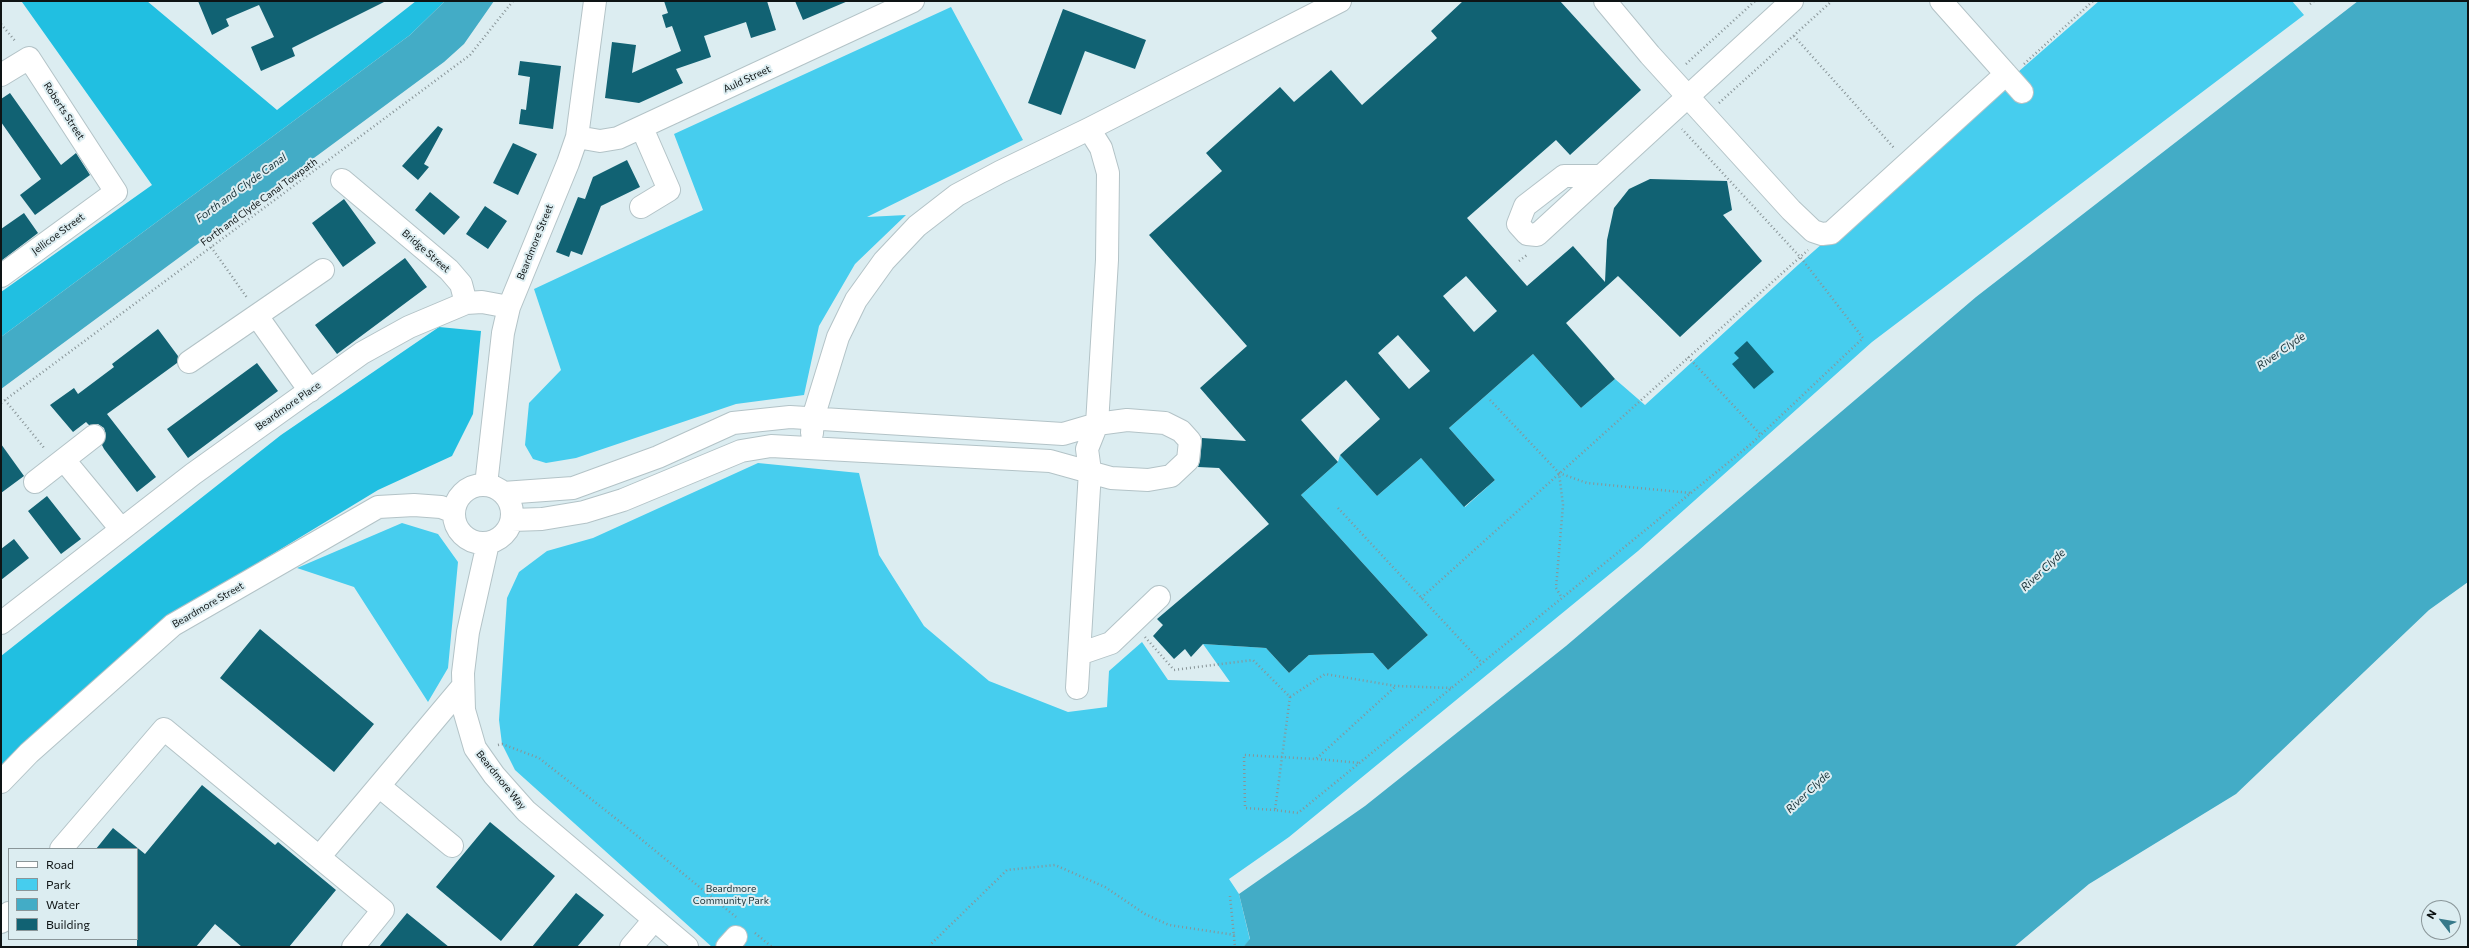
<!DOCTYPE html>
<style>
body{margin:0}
#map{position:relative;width:2469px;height:948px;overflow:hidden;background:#dcedf1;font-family:Commissioner,sans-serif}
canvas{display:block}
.frame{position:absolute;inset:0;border:2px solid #0e1415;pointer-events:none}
.legend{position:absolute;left:8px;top:848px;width:130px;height:92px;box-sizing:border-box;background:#dcedf1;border:1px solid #8a9699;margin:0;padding:5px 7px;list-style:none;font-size:12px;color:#0e1415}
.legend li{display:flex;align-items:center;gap:8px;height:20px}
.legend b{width:20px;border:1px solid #8a9699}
.north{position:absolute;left:2421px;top:900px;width:40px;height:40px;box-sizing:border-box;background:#dcedf1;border:1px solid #8a9699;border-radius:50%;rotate:301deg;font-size:11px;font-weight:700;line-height:16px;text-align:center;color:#0e1415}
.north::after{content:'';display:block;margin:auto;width:14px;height:18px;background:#37798a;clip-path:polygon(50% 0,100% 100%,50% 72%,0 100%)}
</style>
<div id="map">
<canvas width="2469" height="948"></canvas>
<div class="frame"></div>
<ul class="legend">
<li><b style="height:5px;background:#fff"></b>Road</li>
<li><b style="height:11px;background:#46cdee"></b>Park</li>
<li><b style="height:11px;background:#43acc6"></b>Water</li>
<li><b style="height:11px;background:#116273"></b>Building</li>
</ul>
<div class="north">N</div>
</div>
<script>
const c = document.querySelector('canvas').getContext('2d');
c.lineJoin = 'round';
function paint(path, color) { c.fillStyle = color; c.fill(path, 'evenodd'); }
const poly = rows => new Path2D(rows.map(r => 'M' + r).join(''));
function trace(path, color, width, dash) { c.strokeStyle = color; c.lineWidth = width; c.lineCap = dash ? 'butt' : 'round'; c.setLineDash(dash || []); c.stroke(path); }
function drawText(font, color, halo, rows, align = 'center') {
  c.font = font + ' Commissioner,sans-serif'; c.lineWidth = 4; c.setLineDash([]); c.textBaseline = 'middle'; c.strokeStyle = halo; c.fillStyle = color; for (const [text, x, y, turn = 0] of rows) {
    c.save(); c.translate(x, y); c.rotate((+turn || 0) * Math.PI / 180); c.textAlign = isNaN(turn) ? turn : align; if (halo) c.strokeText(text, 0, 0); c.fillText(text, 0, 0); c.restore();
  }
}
paint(poly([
 [2099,1,2292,1,2304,15,1872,342,1638,551,1289,837,1229,879,1239,894,1250,940,1243,947,712,947,515,770,502,744,499,720,507,598,519,572,547,551,593,538,758,463,859,473,879,555,924,626,989,681,1068,712,1107,707,1109,671,1142,642,1168,680,1230,682,1203,644,1266,648,1289,673,1309,655,1373,653,1388,670,1428,635,1301,495,1338,462,1340,455,1377,496,1421,458,1465,507,1495,480,1449,428,1533,354,1581,408,1615,379,1645,405,1798,265],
 [951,7,1023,140,867,217,906,215,855,264,819,326,804,395,736,404,576,458,546,463,533,459,525,445,529,403,561,370,534,289,703,210,674,134],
 [402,523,438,534,458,562,448,668,428,702,354,587,297,568]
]), '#46cdee');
paint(poly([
 [147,1,277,110,416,1,445,1,410,35,1,337,1,292,152,185,22,2],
 [439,327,481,331,473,414,452,456,378,490,164,620,1,770,1,656,281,435]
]), '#21bfe1');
paint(poly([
 [445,1,494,1,464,44,444,62,1,389,1,337,410,35],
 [2358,1,2468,1,2468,582,2429,610,2236,794,2089,884,2014,947,1243,947,1250,939,1239,894,1365,806,1566,646,1976,297]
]), '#43acc6');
paint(poly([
 [198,1,386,1,292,48,295,56,261,71,251,47,274,37,259,5,226,19,229,26,212,35],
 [664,1,767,1,776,30,751,38,746,22,704,36,711,57,676,69,683,83,639,103,605,98,612,42,636,45,632,73,681,51,672,26,666,28,662,15,668,13],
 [795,1,848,1,803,20],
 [1463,1,1560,1,1641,90,1570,155,1556,140,1467,218,1527,286,1573,246,1605,282,1607,240,1614,208,1629,189,1650,179,1727,181,1732,210,1723,215,1762,261,1680,337,1618,276,1566,323,1615,379,1581,408,1533,354,1449,428,1495,480,1464,507,1421,458,1377,496,1340,455,1380,419,1346,380,1301,420,1338,462,1301,495,1428,635,1388,670,1373,653,1309,655,1289,673,1266,648,1203,644,1191,657,1185,649,1174,659,1153,636,1163,625,1157,619,1269,524,1219,468,1198,467,1200,461,1202,438,1246,441,1200,388,1247,346,1149,235,1222,171,1206,153,1280,87,1294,102,1331,70,1362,105,1437,38,1431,31],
 [1466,276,1497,311,1474,332,1443,296],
 [1398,335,1430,371,1409,389,1378,353],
 [1063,9,1146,40,1135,69,1085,51,1061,115,1028,103],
 [520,61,561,66,553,129,519,124,521,109,526,110,530,77,518,75],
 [10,93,61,165,76,153,90,175,35,215,20,195,41,179,1,122,1,99],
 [438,126,443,129,424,164,429,167,418,180,402,166],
 [513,143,537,154,518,195,493,183],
 [627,160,640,187,601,206,582,255,571,251,569,257,556,252,578,197,585,199,593,177],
 [430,192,460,217,444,235,415,210],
 [344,199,376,243,343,267,312,223],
 [485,206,507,221,488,249,466,234],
 [24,213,38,233,1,261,1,229],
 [405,258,427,287,337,354,315,325],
 [158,329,178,356,177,363,107,414,156,477,137,492,104,449,102,445,106,435,104,428,98,424,89,425,86,422,73,432,50,405,74,388,78,394,114,367,112,364],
 [1747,341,1774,372,1754,389,1732,364,1739,358,1734,353],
 [257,363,278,391,188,458,167,429],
 [1,444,24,476,1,493],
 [47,496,81,539,61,554,28,511],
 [14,539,29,558,1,580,1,549],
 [260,629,374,724,334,772,220,678],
 [202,785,275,845,278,842,336,890,289,947,242,947,215,924,196,947,137,947,137,849,96,849,113,828,145,854],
 [490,822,555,876,501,941,436,887],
 [576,893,604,915,577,947,532,947],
 [407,913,449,947,379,947]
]), '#116273');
const minor = poly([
 [1605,1,1650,55,1791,210,1813,231,1822,234,1831,233,2006,74],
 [1941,1,2022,92],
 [1,75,29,58,116,192,1,276],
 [577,137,600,141,618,138,913,1],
 [1600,176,1564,176,1525,206,1518,224,1527,234,1537,235,1792,1],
 [342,180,449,270,461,284,466,303,482,302,509,307],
 [641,207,669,190,642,128],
 [257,316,310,391],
 [189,362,323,270],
 [812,433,813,418,838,337,856,300,884,261,917,226,957,195,1000,172,1089,129,1340,1],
 [64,460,121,529],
 [35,482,94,436],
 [486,485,503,333,509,307,568,163,577,137,595,1],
 '454 514a29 29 0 1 1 58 0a29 29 0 1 1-58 0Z',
 [503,493,573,488,658,457,733,423,790,417,1063,434,1097,424,1127,420,1165,423,1181,431,1190,441,1188,460,1171,476,1148,480,1111,478,1050,461,771,446,741,451,623,500,584,512,542,519,512,520],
 [488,543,468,632,463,673,464,710,475,748,494,775,526,811,687,947],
 [1,623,193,474,362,353,409,327,466,303],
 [1079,654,1111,643,1159,597],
 [1077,688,1090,471,1087,449,1097,424,1107,260,1108,173,1101,148,1089,129],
 [1,782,29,753,173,625,378,507,414,505,441,507,454,512],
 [379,786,452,846],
 [61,849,164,729,383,910,353,947],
 [320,856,463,686],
 [1,922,9,913],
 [631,947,654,920],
 [727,947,736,937]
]);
trace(minor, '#b3c3c7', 24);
trace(poly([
 [2310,4,2314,1],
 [1,24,16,42],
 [1794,36,1895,149],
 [1686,64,1755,1],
 [2024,64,2093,1],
 [1719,103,1832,1],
 [211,247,248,299],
 [1519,261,1527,255],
 [1688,357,1761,435],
 [5,400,45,449],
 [1490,400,1559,473,1563,505,1556,588,1562,598],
 [1,403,470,55,513,1],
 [1559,473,1587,483,1691,493],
 [1338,508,1482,663],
 [1421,598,1808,250],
 [1145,637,1174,670,1253,660,1290,697,1325,674,1396,686,1451,688],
 [1290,697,1275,810,1298,813,1751,444,1863,338,1801,258,1682,129],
 [498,745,502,744,539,758,619,821,736,917],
 [1317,759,1360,763],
 [1275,810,1245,808,1244,755,1316,759,1395,687],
 [1230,896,1235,947],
 [755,933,772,947],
 [930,947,931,944,1007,870,1055,865,1105,887,1145,914,1169,925,1235,935]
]), '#889497', 2.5, [1, 3]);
trace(minor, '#fff', 22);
drawText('10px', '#0e1415', '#dcedf1', [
 ["Auld Street",747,79,-25],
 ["Roberts Street",64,111,57],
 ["Forth and Clyde Canal Towpath",259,202,-36],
 ["Jellicoe Street",58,234,-36],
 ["Beardmore Street",535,242,-68],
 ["Bridge Street",426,251,41],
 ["Beardmore Place",288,406,-35],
 ["Beardmore Street",208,605,-30],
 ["Beardmore Way",501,780,51]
]);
drawText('10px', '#172f35', '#dcedf1', [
 ["Beardmore",731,889],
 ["Community Park",731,901]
]);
drawText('italic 11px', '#183036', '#dcedf1', [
 ["Forth and Clyde Canal",241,188,-36],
 ["River Clyde",2281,351,-35],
 ["River Clyde",2043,570,-43],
 ["River Clyde",1808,792,-43]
]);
</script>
